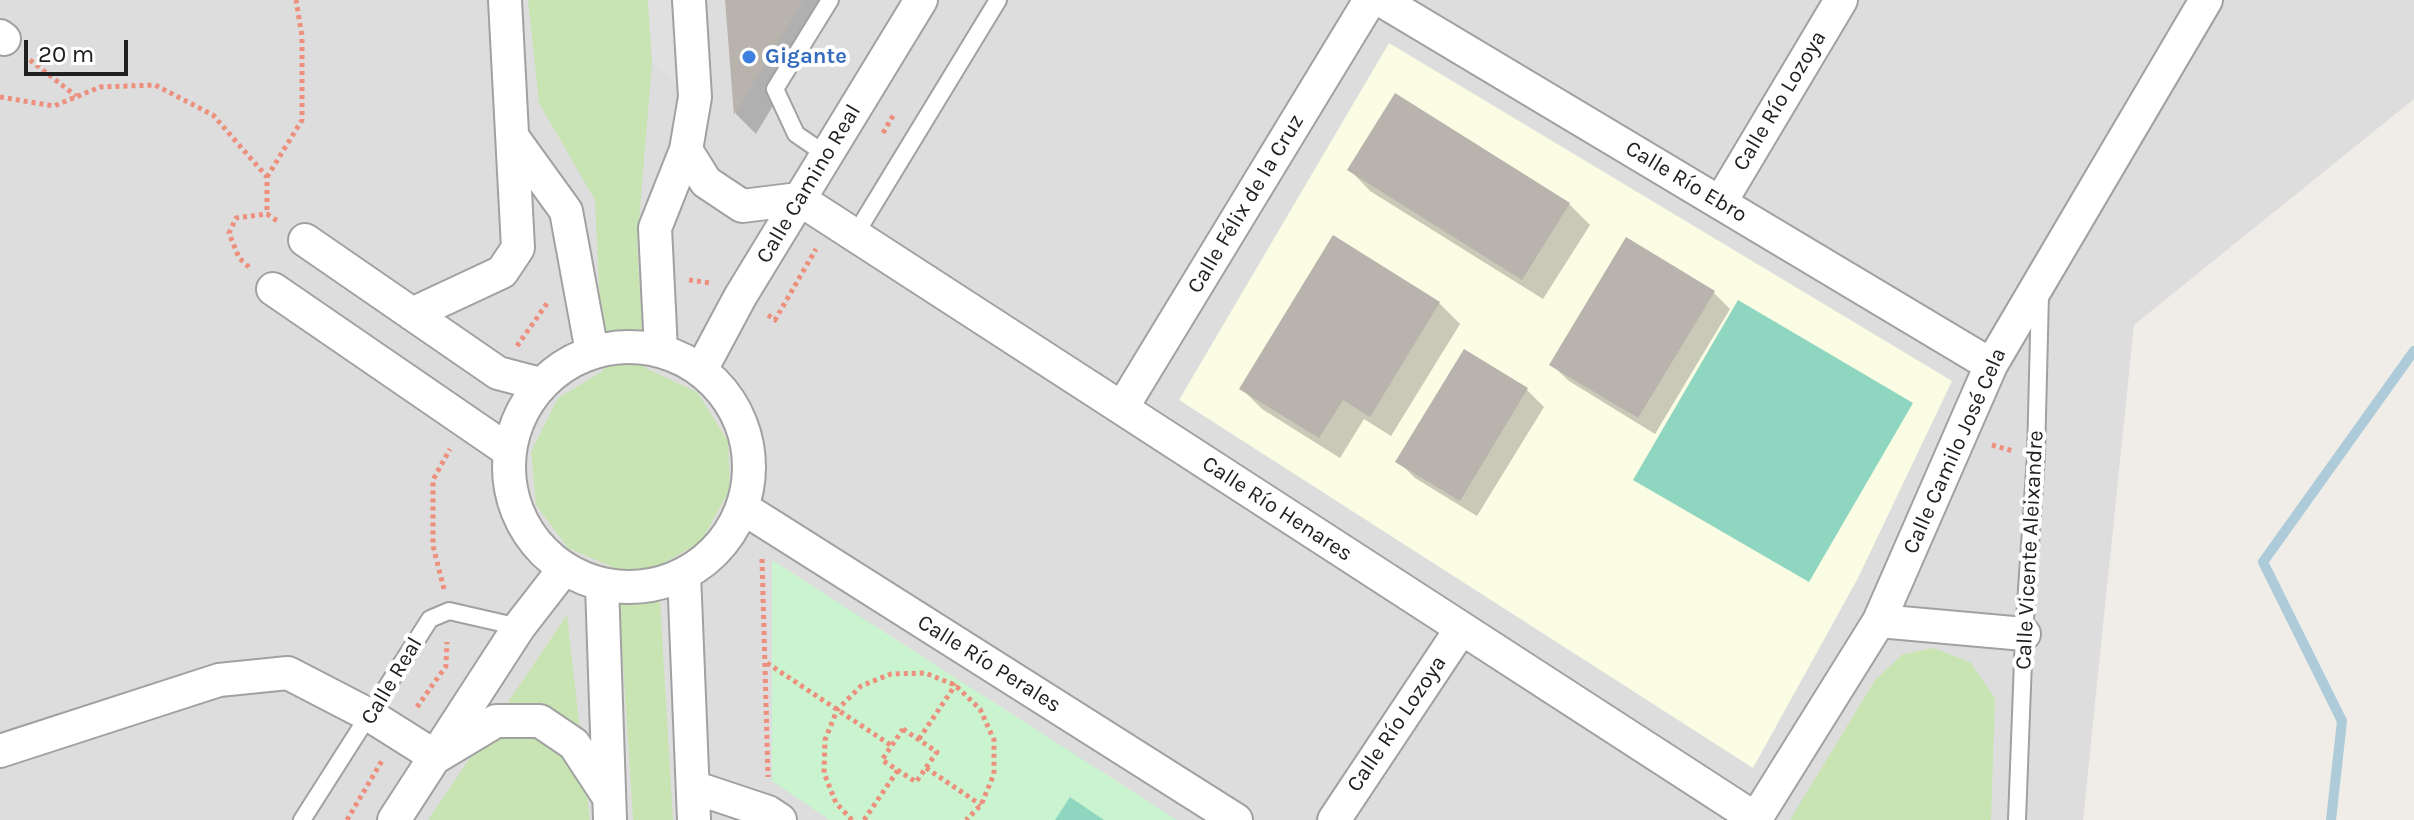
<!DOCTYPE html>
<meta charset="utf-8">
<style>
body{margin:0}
#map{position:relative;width:2414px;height:820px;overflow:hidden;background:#f0ede8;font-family:Karla,sans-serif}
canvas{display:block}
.scale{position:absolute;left:24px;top:40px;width:104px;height:36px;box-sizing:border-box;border:4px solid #202020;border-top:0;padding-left:10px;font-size:24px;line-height:28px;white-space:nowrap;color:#202020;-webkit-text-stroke:6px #fff;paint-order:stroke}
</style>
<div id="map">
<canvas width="2414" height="820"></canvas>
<div class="scale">20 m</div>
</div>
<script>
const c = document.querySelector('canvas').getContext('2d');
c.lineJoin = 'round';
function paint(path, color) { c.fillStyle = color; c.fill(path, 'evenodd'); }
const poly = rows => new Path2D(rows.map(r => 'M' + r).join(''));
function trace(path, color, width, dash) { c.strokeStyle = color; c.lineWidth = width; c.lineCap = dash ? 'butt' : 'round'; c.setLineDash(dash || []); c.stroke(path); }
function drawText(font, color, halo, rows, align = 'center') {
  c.font = font + ' Karla,sans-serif'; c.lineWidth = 8; c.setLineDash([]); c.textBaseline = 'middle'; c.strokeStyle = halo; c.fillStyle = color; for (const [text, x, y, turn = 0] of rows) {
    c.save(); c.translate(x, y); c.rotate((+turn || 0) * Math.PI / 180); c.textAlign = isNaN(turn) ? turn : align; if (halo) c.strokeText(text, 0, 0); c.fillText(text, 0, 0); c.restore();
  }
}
paint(poly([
 [0,0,2414,0,2414,99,2134,325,2083,820,0,820]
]), '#dedddd');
paint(poly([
 [1389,43,1952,381,1858,578,1753,768,1179,400]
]), '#fafce4');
paint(poly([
 [528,0,648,0,652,63,637,245,645,368,697,392,728,441,730,489,701,542,658,566,673,820,633,820,617,569,568,548,536,505,531,452,558,398,603,371,595,200,539,103],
 [567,615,590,820,428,820],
 [1933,648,1970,662,1995,698,1991,820,1790,820,1875,680,1903,654]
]), '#c8e4b3');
paint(poly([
 [772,560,1177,820,830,820,772,781]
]), '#caf4d0');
paint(poly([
 [1738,300,1913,403,1809,582,1633,480],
 [1070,797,1104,820,1055,820]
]), '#8ed6bf');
paint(poly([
 [648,0,671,0,676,84,652,63]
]), '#e0e0e0');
paint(poly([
 [727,0,836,0,756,134,736,114],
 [1350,170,1569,204,1590,225,1543,299,1370,191],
 [1713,292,1730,309,1655,434,1569,381,1552,365],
 [1439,303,1460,324,1391,436,1364,419,1340,458,1262,409,1241,388],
 [1465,352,1527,390,1544,407,1477,516,1415,478,1398,461]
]), '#0003');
trace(poly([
 [2331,820,2342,721,2263,562,2414,351]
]), '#adcbd8', 10);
paint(poly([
 [725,0,803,0,734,115],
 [1395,93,1570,203,1522,280,1347,170],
 [1333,235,1440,302,1370,417,1343,400,1319,438,1239,389],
 [1626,237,1715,291,1638,418,1549,365],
 [1464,349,1528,388,1460,501,1395,462]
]), '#b9b3ad');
const lane = poly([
 [825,154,796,134,775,89,830,0],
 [855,235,998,0],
 [302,820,430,619,449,611,519,627],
 [2017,820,2024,634,2036,456,2040,294]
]);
const street = poly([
 [1381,0,1991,365],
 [0,36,4,39],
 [514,139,566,211,592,352],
 [686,150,706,182,742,206,799,199,1756,819],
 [1720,203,1841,0],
 [305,240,498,373,540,384],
 [273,289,509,451],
 [412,314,502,272,518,248,505,0],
 '509 467a120 120 0 1 1 240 0a120 120 0 1 1-240 0Z',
 [661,350,655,228,686,150,695,97,689,0],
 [701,370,740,297,921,0],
 [1122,408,1370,0],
 [743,508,1236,820],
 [684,574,694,820],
 [602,585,610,820],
 [1879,621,2024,634],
 [0,751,219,680,288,673,371,716,436,757,496,721,540,721,574,744,608,796],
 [693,787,768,812,780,820],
 [394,820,519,627,564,569],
 [1334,820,1461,629],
 [1755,820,1879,621,1991,365,2206,0]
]);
trace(lane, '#a1a1a1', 20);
trace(street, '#a1a1a1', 36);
trace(poly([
 [30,60,76,96],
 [0,97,54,106,100,87,155,85,213,115,267,177,267,214],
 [883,133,894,114],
 [267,177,302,120,302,36,296,0],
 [249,267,239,258,229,233,236,218,267,214,279,222],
 [689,280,711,283],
 [768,315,775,320,816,249],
 [517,346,548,302],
 [1992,445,2013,451],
 [762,559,768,777],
 [444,589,433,546,433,480,450,449],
 [767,663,892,746],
 [417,707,446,666,447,642],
 [903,729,937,752,916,782,882,760,903,729],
 [919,739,956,684],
 [926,768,981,805],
 [347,820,383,759],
 [852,820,836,803,824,773,825,740,837,710,861,686,891,674,925,673,955,685,980,709,994,740,994,774,981,805,966,820],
 [864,820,898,770]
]), '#ec907d', 5, [4, 4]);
trace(lane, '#fff', 16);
trace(street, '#fff', 32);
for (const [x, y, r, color] of [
 [749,57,8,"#3f7fe0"]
]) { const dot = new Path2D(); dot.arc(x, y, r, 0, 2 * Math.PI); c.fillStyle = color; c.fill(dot); trace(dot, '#fff', 3); }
drawText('bold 22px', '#366cbe', '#fff', [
 ["Gigante",765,57]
], 'left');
drawText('22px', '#202020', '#fff', [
 ["Calle Río Lozoya",1780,101,-59],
 ["Calle Río Ebro",1686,182,31],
 ["Calle Camino Real",809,184,-59],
 ["Calle Félix de la Cruz",1246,204,-59],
 ["Calle Camilo José Cela",1955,451,-66],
 ["Calle Río Henares",1277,509,33],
 ["Calle Vicente Aleixandre",2030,550,-87],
 ["Calle Río Perales",989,664,32],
 ["Calle Real",392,681,-59],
 ["Calle Río Lozoya",1397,724,-56]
]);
</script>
